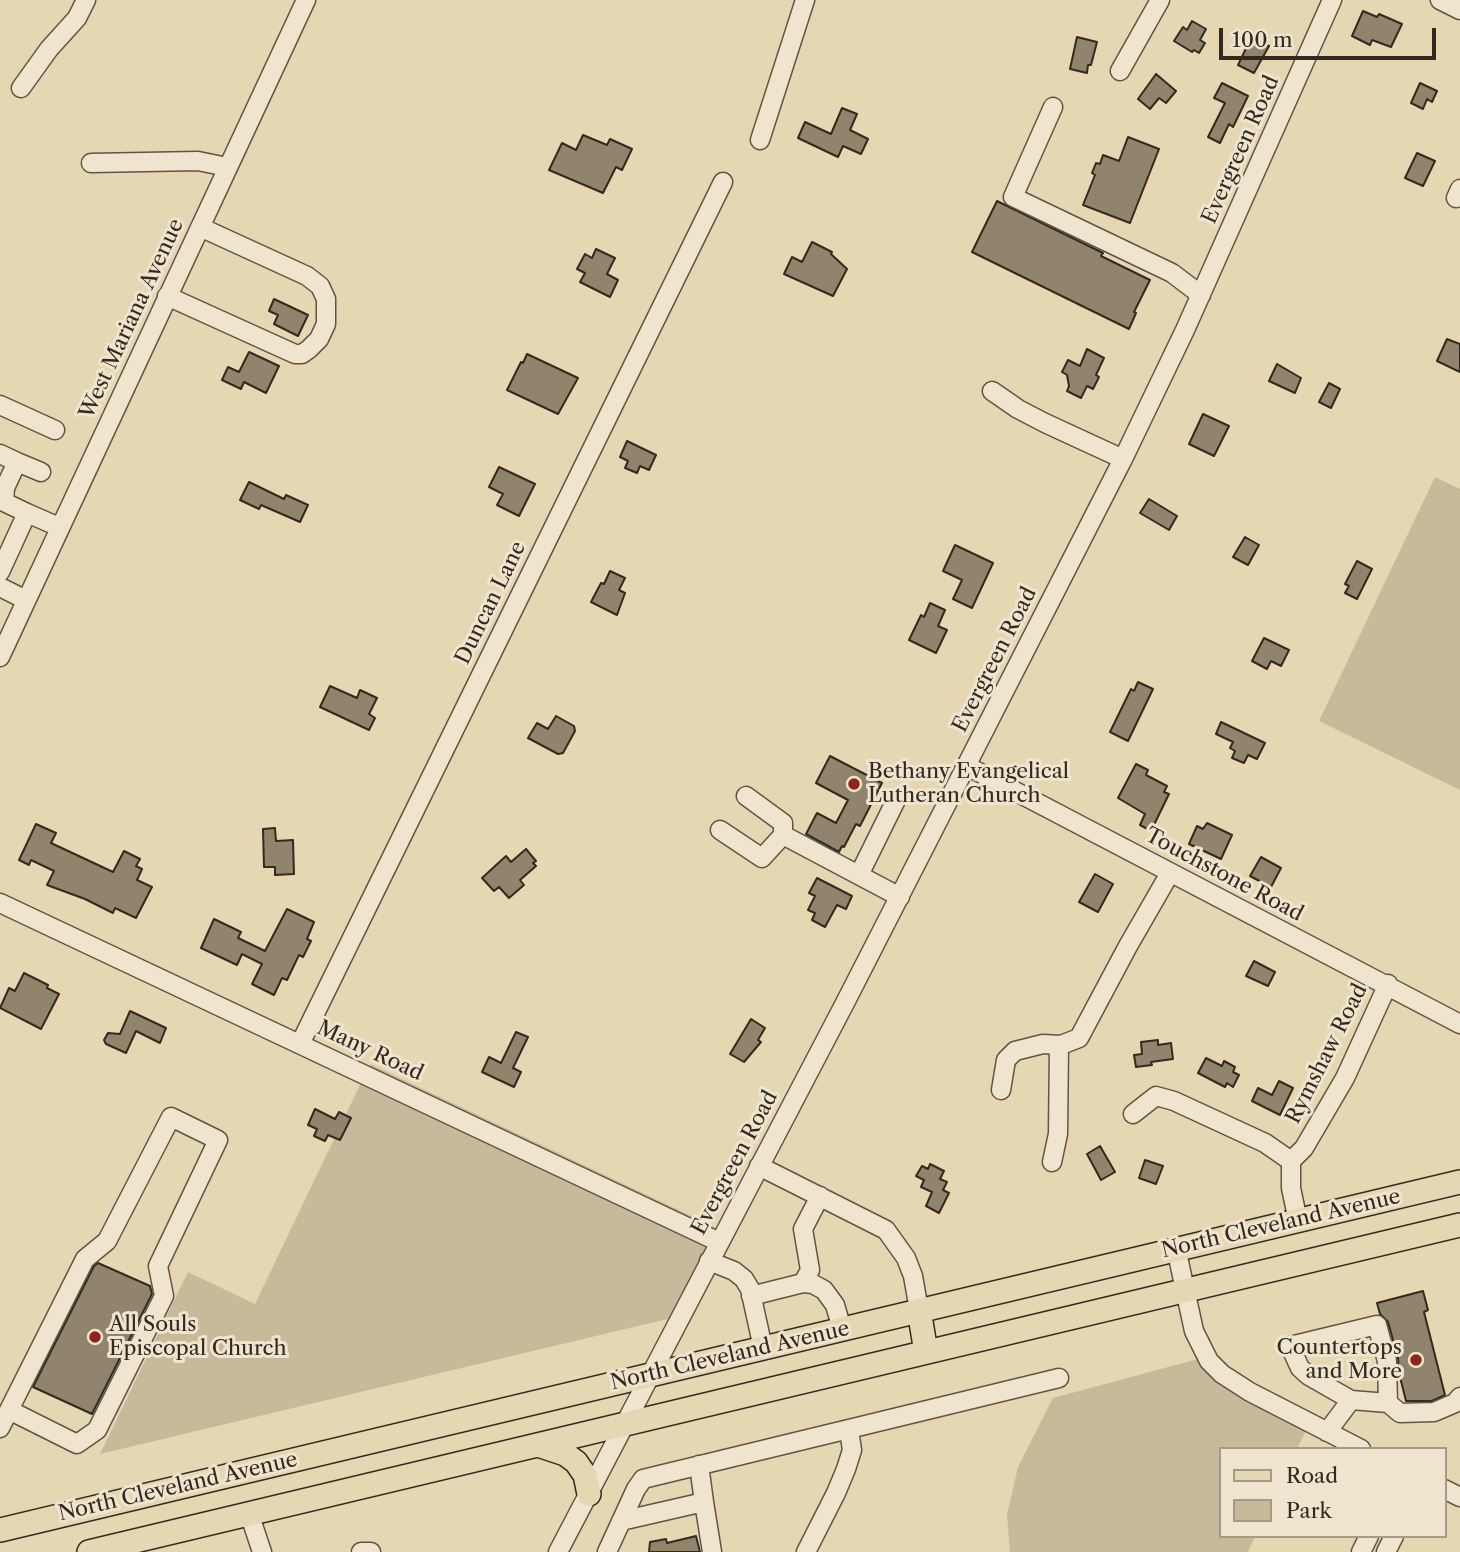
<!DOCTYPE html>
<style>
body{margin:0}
#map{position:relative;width:1460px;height:1552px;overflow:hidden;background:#e6d7b3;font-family:"Libre Caslon Text",serif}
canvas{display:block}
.legend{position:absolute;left:1219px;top:1447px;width:228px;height:91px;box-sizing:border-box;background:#efe5ce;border:2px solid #a39a88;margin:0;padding:9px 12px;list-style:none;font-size:21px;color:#322a20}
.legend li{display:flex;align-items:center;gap:14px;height:35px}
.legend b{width:35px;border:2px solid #a39a88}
.scale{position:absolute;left:1219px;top:28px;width:217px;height:32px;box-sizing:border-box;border:4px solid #322a20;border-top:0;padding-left:9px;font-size:21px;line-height:24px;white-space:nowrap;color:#322a20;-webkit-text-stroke:5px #efe5ce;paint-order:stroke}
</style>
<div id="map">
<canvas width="1460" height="1552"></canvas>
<ul class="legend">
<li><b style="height:9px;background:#e6d7b3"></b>Road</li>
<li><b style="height:19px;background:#c7ba9a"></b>Park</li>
</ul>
<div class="scale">100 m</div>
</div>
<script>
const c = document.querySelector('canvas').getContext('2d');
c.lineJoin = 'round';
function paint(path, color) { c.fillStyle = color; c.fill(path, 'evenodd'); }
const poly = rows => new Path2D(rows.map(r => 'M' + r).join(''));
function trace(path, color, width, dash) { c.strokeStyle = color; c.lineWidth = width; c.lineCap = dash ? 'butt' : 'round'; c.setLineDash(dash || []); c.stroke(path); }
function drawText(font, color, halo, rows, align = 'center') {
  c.font = font + ' "Libre Caslon Text",serif'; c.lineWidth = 6; c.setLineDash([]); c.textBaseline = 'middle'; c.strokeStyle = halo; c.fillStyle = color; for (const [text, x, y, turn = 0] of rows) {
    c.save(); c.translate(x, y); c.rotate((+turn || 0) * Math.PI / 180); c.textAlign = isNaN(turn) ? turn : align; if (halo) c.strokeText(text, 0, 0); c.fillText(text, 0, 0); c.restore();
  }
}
paint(poly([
 [1435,477,1460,489,1460,790,1319,721],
 [370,1064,721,1230,680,1316,100,1454,188,1272,255,1304],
 [1209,1356,1309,1425,1297,1449,1220,1449,1220,1536,1255,1536,1248,1552,1010,1552,1007,1515,1018,1467,1053,1398]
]), '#c7ba9a');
const building = poly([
 [1363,11,1377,17,1379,14,1402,24,1391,47,1372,40,1370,45,1352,36,1363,11],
 [1192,21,1206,29,1200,40,1205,43,1199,53,1194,50,1192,52,1174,41,1183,27,1187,30,1192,21],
 [1077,37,1097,42,1091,65,1088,65,1087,73,1070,69,1077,37],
 [1251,38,1269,46,1254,73,1238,65,1251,38],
 [1156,74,1176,91,1166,103,1159,98,1150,109,1138,99,1156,74],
 [1222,83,1248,96,1233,127,1229,124,1220,143,1208,137,1225,103,1214,98,1222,83],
 [1420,83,1437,91,1432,102,1427,99,1423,109,1411,103,1420,83],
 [842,108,857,114,850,130,868,139,861,154,843,146,838,157,798,138,805,122,831,134,842,108],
 [583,135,607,145,610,139,632,149,622,170,616,167,603,193,549,170,562,143,576,150,583,135],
 [1128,137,1159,149,1130,223,1083,205,1095,175,1092,173,1096,163,1100,164,1103,155,1119,161,1128,137],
 [1417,153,1435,161,1423,186,1405,178,1417,153],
 [997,201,1103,253,1101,256,1150,280,1134,312,1136,313,1129,329,972,252,997,201],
 [812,242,832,252,831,254,847,269,833,296,784,274,792,257,802,262,812,242],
 [596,249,615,258,607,274,618,280,610,297,580,282,585,273,577,269,585,254,592,258,596,249],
 [274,299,308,315,298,336,274,324,278,315,269,311,274,299],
 [1447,339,1460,344,1460,372,1437,361,1447,339],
 [1087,349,1104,358,1096,375,1099,377,1093,389,1087,386,1081,398,1067,391,1069,386,1067,375,1062,372,1068,360,1080,366,1087,349],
 [249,352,279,366,266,393,244,382,241,389,222,380,228,367,239,372,249,352],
 [527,354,578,378,558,414,507,390,521,362,523,363,527,354],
 [1277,364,1301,378,1295,393,1269,381,1277,364],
 [1329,383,1340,389,1331,408,1319,402,1329,383],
 [1203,414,1229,426,1214,456,1189,444,1203,414],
 [627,441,656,455,649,470,640,466,637,473,625,468,628,461,620,457,627,441],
 [499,467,535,484,519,516,497,505,503,494,489,487,499,467],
 [249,482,284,499,286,495,308,505,300,522,261,505,259,509,240,500,249,482],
 [1149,499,1177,516,1169,530,1140,513,1149,499],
 [1245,537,1259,545,1248,565,1233,557,1245,537],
 [955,545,993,563,972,608,953,599,962,580,943,571,955,545],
 [1357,561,1372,569,1357,599,1345,593,1349,586,1345,584,1357,561],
 [610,571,625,578,619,590,625,593,617,615,591,602,601,583,604,584,610,571],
 [930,603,945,610,938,626,947,630,936,653,909,640,921,615,924,617,930,603],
 [1264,638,1289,650,1281,666,1271,661,1267,669,1252,661,1264,638],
 [1138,682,1153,689,1128,741,1110,732,1131,689,1134,691,1138,682],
 [330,686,357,698,360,690,377,698,369,714,375,718,369,730,320,707,330,686],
 [556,716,574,726,575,731,563,753,558,754,528,738,537,723,548,729,556,716],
 [1221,722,1265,743,1257,759,1248,755,1244,763,1232,758,1235,751,1230,748,1233,742,1216,734,1221,722],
 [830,756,882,783,860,826,856,824,844,847,842,846,839,852,806,834,817,813,836,823,848,800,816,783,830,756],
 [1136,764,1148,770,1146,775,1167,786,1164,792,1169,794,1151,831,1140,825,1145,814,1118,798,1136,764],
 [1207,823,1232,835,1221,859,1189,844,1197,826,1203,829,1207,823],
 [36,824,56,833,51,843,113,872,124,851,140,859,136,866,142,869,137,880,152,887,136,918,115,908,113,913,85,899,47,885,54,871,31,860,29,865,19,860,36,824],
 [275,828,276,841,293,840,294,874,275,875,275,867,264,867,263,829,275,828],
 [526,849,536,861,533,863,536,866,520,880,524,885,509,898,499,887,494,891,482,878,506,856,511,862,526,849],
 [1261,857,1281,868,1271,887,1250,876,1261,857],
 [1095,874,1113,884,1098,912,1079,902,1095,874],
 [817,878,852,896,846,909,837,905,825,927,812,920,815,913,808,910,815,896,809,893,817,878],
 [287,909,314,922,307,939,311,941,303,957,299,955,287,980,282,978,274,995,252,984,262,964,242,954,237,965,201,948,214,919,241,932,238,938,265,951,287,909],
 [1254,961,1275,972,1268,986,1246,976,1254,961],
 [24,973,48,985,47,988,59,994,41,1029,0,1008,9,988,15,991,24,973],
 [130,1011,166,1028,160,1043,136,1031,126,1053,106,1044,104,1040,108,1033,120,1034,130,1011],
 [751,1019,765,1028,758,1040,761,1042,744,1062,730,1054,751,1019],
 [516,1032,528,1037,513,1068,521,1072,514,1087,482,1072,489,1057,501,1063,516,1032],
 [1158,1040,1158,1045,1171,1043,1173,1059,1151,1062,1152,1065,1136,1067,1134,1055,1142,1054,1141,1042,1158,1040],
 [1206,1058,1222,1066,1224,1061,1235,1067,1233,1072,1239,1075,1233,1087,1227,1083,1225,1087,1198,1073,1206,1058],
 [1279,1081,1293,1088,1280,1115,1252,1101,1258,1088,1272,1095,1279,1081],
 [315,1109,335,1119,339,1112,351,1118,340,1140,328,1135,325,1141,314,1136,317,1129,308,1125,315,1109],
 [1100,1146,1115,1172,1101,1180,1087,1154,1100,1146],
 [1145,1160,1163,1166,1156,1184,1139,1178,1145,1160],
 [930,1164,944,1171,940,1179,947,1182,943,1190,949,1193,939,1213,926,1206,932,1192,921,1187,924,1180,916,1176,922,1166,928,1169,930,1164],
 [98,1263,150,1286,152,1294,92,1414,33,1387,94,1266,98,1263],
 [1423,1291,1428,1310,1424,1312,1445,1395,1432,1401,1406,1401,1399,1373,1398,1358,1388,1322,1380,1314,1377,1303,1423,1291],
 [696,1536,700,1552,649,1552,650,1542,666,1539,667,1543,696,1536]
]);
paint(building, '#90846c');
trace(building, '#322a20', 2);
const minor = poly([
 [1440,0,1460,10],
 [1120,71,1160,0],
 [21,88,49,49,77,18,86,0],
 [1053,107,1013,197,1172,273,1201,295],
 [760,140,805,0],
 [91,163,198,161,227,167],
 [1456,198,1460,189],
 [167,296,295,354,302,354,309,349,319,339,326,324,326,299,320,286,307,276,200,227],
 [992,391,1018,409,1045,423,1123,459],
 [0,405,55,430],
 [0,454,17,462,5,488,4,502,27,513],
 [17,462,41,472],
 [0,572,27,513,59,527],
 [0,587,26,600],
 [0,657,306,0],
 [967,766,1460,1024],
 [746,796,783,823,783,835],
 [720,830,762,858,783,835,900,897],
 [859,875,896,800],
 [0,903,719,1242],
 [300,1044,723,182],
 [1001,1090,1006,1060,1015,1051,1043,1044,1061,1045,1079,1038,1128,946,1170,873],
 [1133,1114,1156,1096,1174,1101,1265,1143,1291,1161],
 [1052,1162,1058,1134,1059,1045],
 [759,1166,886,1230,906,1258,913,1276,919,1310],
 [1298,1221,1291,1188,1291,1161,1304,1148,1345,1078,1388,984],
 [1176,1248,1194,1331,1209,1361,1222,1374,1250,1392,1361,1449],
 [709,1261,734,1271,744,1279,750,1289,763,1348],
 [803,1283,810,1270,803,1229,820,1196],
 [751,1296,803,1283,813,1284,824,1290,835,1305,842,1329],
 [1351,1400,1388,1403],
 [0,1428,85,1259,107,1241,171,1117,218,1140,158,1266,164,1296,97,1430,77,1444,9,1410],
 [1327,1432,1351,1400,1309,1376,1300,1368,1290,1346,1377,1325,1387,1361,1388,1403,1400,1413,1434,1412,1455,1403,1460,1397],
 [699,1465,704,1502],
 [1444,1489,1460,1497],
 [249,1513,262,1552],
 [621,1521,704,1502,712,1552],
 [361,1552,371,1552],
 [558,1552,846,1001,1123,459,1185,330,1332,0],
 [607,1552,636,1489,643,1479,1059,1378],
 [806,1552,836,1493,846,1469,852,1450,849,1430],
 [1361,1552,1369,1536],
 [1386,1552,1394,1536]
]);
const major = poly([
 [919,1310,926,1352],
 [538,1445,565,1454,576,1462,585,1475,589,1494],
 [0,1530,1460,1182],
 [89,1552,1460,1225]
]);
trace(minor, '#5f5545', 21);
trace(major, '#322a20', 26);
trace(minor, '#efe5ce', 18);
trace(major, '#e6d7b3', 23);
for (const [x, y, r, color] of [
 [854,784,7,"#8f2418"],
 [95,1337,7,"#8f2418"],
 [1416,1360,7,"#8f2418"]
]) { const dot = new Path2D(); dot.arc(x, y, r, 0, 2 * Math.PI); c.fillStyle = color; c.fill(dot); trace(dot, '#efe5ce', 2.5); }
drawText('21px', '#322a20', '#efe5ce', [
 ["Evergreen Road",1241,150,-66],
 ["West Mariana Avenue",132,319,-65],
 ["Duncan Lane",491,603,-64],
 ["Evergreen Road",995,660,-63],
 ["Touchstone Road",1224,875,28],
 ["Many Road",370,1051,25],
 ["Rymshaw Road",1327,1054,-63],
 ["Evergreen Road",735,1163,-62],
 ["North Cleveland Avenue",1281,1224,-13],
 ["North Cleveland Avenue",730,1356,-13],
 ["North Cleveland Avenue",178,1487,-13]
]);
drawText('21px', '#322a20', '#efe5ce', [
 ["Bethany Evangelical",868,772],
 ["Lutheran Church",868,796],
 ["All Souls",109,1325],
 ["Episcopal Church",109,1349],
 ["Countertops",1402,1348,"right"],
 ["and More",1402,1372,"right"]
], 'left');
</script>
